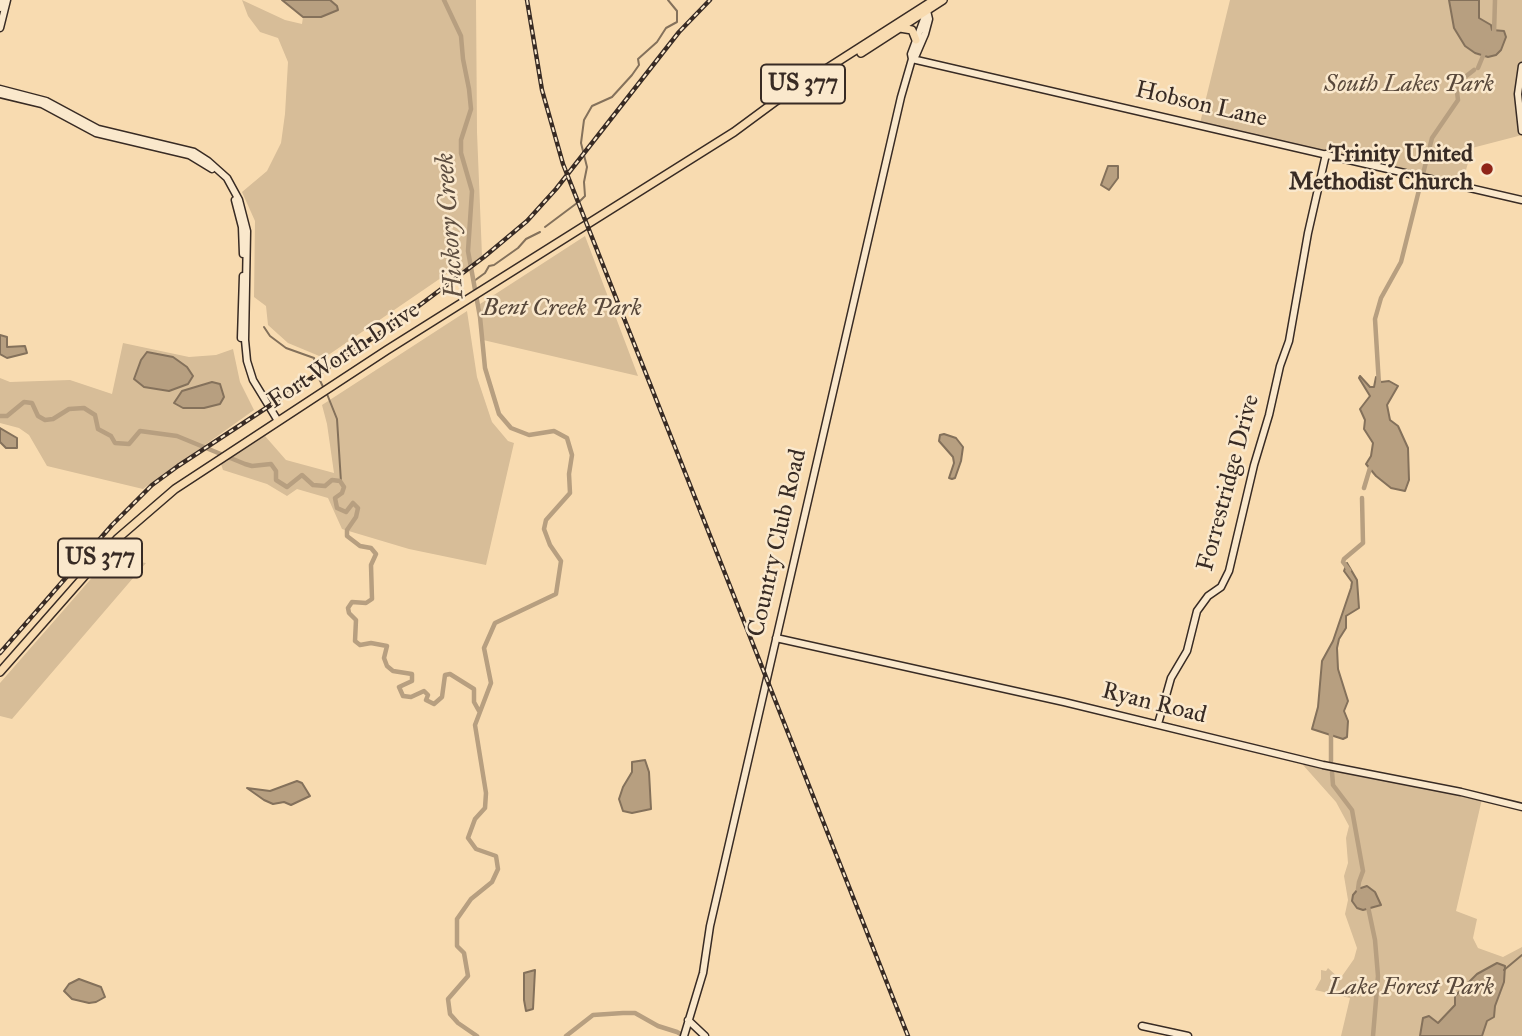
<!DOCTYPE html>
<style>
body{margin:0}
canvas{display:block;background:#f8dbb0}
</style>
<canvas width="1522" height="1036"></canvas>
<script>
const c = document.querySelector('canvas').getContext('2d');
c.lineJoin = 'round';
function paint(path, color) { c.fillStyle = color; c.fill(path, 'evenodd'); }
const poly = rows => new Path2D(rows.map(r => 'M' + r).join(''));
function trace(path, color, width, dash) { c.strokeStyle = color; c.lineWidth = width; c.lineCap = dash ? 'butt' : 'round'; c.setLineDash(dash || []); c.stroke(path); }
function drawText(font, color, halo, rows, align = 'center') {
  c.font = font + ' "IM FELL Great Primer",serif'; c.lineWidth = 5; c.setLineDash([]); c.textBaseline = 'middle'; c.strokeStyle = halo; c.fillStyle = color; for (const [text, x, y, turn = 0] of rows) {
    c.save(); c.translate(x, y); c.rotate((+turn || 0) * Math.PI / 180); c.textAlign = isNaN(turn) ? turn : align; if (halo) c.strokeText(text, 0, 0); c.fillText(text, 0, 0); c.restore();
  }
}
paint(poly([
 [242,0,285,20,302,24,303,17,321,17,337,6,330,0,476,0,477,132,482,256,458,274,454,269,324,358,288,343,268,325,266,306,254,297,255,221,242,192,267,171,281,143,285,114,288,62,278,38,260,32,248,16],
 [1230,0,1522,0,1522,66,1518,94,1522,135,1472,148,1462,185,1200,123],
 [585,236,638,376,483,340,480,304],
 [467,311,477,377,492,422,508,441,514,443,486,565,409,549,342,529,328,498,297,489,287,496,267,484,223,470,221,464,265,436,286,460,334,473,327,424,322,405],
 [123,343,189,357,216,355,233,349,240,382,254,410,143,489,47,466,29,435,19,428,0,423,0,378,10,382,70,380,112,394],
 [110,557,146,563,12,719,0,716,0,683],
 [1304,762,1482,799,1456,911,1477,919,1473,938,1478,948,1503,957,1522,947,1522,1036,1341,1036,1350,998,1315,990,1321,979,1321,970,1326,971,1328,968,1340,979,1354,959,1357,948,1345,914,1348,900,1344,876,1348,863,1346,838,1349,826,1336,802,1303,765]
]), '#d7bd98');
const water = poly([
 [282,0,330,0,337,6,338,10,321,17,303,17,282,0],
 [1449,0,1479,0,1479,18,1491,25,1492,30,1504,31,1506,37,1501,50,1496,55,1488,57,1475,53,1465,46,1454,28,1449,0],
 [1108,166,1118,166,1118,178,1109,190,1101,185,1108,166],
 [0,335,7,337,7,347,25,346,27,353,7,358,0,354,0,335],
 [147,352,173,357,187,367,193,376,188,384,169,391,144,387,134,379,141,360,147,352],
 [1360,376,1370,387,1374,387,1376,377,1381,382,1389,381,1398,386,1387,405,1390,420,1398,426,1408,448,1409,480,1405,491,1391,488,1376,476,1366,464,1371,456,1373,443,1364,429,1365,420,1360,409,1370,396,1359,378,1360,376],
 [212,382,220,384,224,397,220,404,204,408,183,408,174,403,182,391,212,382],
 [0,428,17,438,17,448,6,448,0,442,0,428],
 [944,434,956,438,963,447,961,461,955,478,952,479,949,478,954,463,953,457,939,441,940,435,944,434],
 [1347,563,1357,580,1359,608,1346,616,1346,628,1339,639,1337,648,1338,669,1348,701,1344,711,1348,721,1347,737,1343,739,1312,729,1318,707,1322,661,1333,641,1351,588,1352,582,1344,571,1347,563],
 [645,760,649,772,651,809,632,813,623,811,619,799,623,787,632,772,632,762,645,760],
 [297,781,302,783,310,796,291,805,284,802,273,804,264,800,247,788,270,791,297,781],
 [1367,886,1375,892,1381,905,1363,910,1357,908,1352,901,1353,895,1358,889,1367,886],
 [1497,963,1505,966,1504,982,1495,1006,1494,1017,1487,1021,1482,1036,1420,1036,1423,1018,1429,1016,1438,1023,1455,1005,1455,996,1477,974,1497,963],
 [535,970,533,1009,526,1011,524,1000,524,973,535,970],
 [79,979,101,987,105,997,96,1002,89,1003,72,999,64,991,69,984,79,979]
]);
paint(water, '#b79f80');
trace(water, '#84715b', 2);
trace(poly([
 [580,201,585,196,584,182,587,167,581,143,584,120,592,106,612,97,632,75,639,65,638,59,657,42,666,28,677,22,677,11,668,0],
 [545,227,577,203],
 [474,281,485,273,489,266,494,265,518,248,526,239,540,232],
 [264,327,270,336,286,348,314,358,316,372,324,389],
 [327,394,337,419,341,482],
 [1504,970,1522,955]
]), '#84715b', 2);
trace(poly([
 [444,0,461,36,463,59,469,89,471,109,461,140,461,153,472,191,468,251,480,317,485,368,499,414,511,428,529,435,554,431,567,438,572,455,569,474,570,493,546,520,544,529,550,545,561,561,556,594,495,623,484,648,491,683,475,725,486,793,485,808,475,819,468,838,476,849,496,856,498,869,492,882,471,899,457,919,457,946,464,953,468,976,448,999,450,1014,458,1023,477,1036],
 [1494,34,1495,0],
 [1478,68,1485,51],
 [1423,174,1432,138,1458,100,1456,84,1474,70],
 [1379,385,1375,319,1381,298,1401,262,1421,182],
 [0,416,7,416,24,402,32,403,38,416,45,420,53,419,69,409,84,408,95,415,98,429,111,436,115,443,129,444,140,431,177,436,245,464,252,466,271,464,276,471,276,480,287,487,302,475,313,485,325,486,332,480,340,481,344,487,342,493,335,498,337,508,346,512,353,503,358,508,356,517,347,530,347,536,360,546,371,548,376,554,371,565,372,599,366,603,352,602,348,608,349,613,356,620,355,641,360,645,371,643,387,646,384,658,387,666,393,671,412,674,412,681,399,687,403,696,411,697,424,691,428,695,426,700,434,704,442,697,445,675,450,674,474,689,474,702,479,711],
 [1364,488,1370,468,1374,464],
 [1349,570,1343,562,1344,559,1363,543,1362,498],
 [1331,731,1331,761],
 [1332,772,1333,785,1352,810,1363,871,1359,882,1358,889,1360,892],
 [1367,902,1375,940,1378,976,1373,1036],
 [566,1036,593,1015,623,1013,635,1013,658,1026,677,1032,684,1036]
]), '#b79f80', 4.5);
const secondary = poly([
 [0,8,2,0],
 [0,28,7,0],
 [912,59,1522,200],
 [912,59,916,55,925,34,929,19,927,11],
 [1522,66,1518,94,1522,131],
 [0,89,46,101,98,129,194,152,208,161,227,178,239,200,247,231,245,340,247,361,253,380,278,421],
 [0,94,42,104,96,133,189,155,212,169],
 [235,200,242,227,243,254],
 [241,338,243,276],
 [776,638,1064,702,1323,765,1461,792,1522,807],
 [1158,724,1171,678,1187,651,1197,611,1208,596,1221,587,1229,571,1254,465,1269,415,1280,366,1289,341,1308,233,1326,154],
 [688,1020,705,1036],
 [1142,1026,1188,1036],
 [684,1036,703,973,710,926,901,97,912,59,911,54,927,11]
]);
const primary = poly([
 [900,28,912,30,916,40],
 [861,53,943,0],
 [0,672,117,539,175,489,387,350,734,132,776,101,934,0]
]);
trace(secondary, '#382b24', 9);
trace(primary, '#382b24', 10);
trace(secondary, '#fae8cc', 6);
trace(primary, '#f8dbb0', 7);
const rail = poly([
 [527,0,542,90,563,164,908,1036],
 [0,653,112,525,152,485,178,466,400,320,484,257,527,221,556,189,679,32,710,0]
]);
trace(rail, '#382b24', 4.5);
trace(rail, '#fae8cc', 2, [5]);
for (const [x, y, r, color] of [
 [1487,169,7,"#8f2418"]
]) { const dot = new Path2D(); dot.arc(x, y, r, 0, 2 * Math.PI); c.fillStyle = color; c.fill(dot); trace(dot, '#fae8cc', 2.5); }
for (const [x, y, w] of [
 [803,84,84],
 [100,558,84]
]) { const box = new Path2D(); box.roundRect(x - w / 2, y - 19.5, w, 39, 5); c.fillStyle = '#fae8cc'; c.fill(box); trace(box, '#382b24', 2); }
drawText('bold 23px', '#382b24', null, [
 ["US 377",803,84],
 ["US 377",100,558]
]);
drawText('italic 24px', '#58483b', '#fae8cc', [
 ["South Lakes Park",1409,85],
 ["Bent Creek Park",562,309],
 ["Lake Forest Park",1411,988]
]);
drawText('24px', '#382b24', '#fae8cc', [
 ["Hobson Lane",1201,105,13],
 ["Fort Worth Drive",344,356,-33],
 ["Forrestridge Drive",1229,483,-75],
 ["Country Club Road",778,543,-77],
 ["Ryan Road",1154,704,14]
]);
drawText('bold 24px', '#382b24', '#fae8cc', [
 ["Trinity United",1473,155],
 ["Methodist Church",1473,183]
], 'right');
drawText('italic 26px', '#5e4e40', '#fae8cc', [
 ["Hickory Creek",451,226,-94]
]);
</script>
